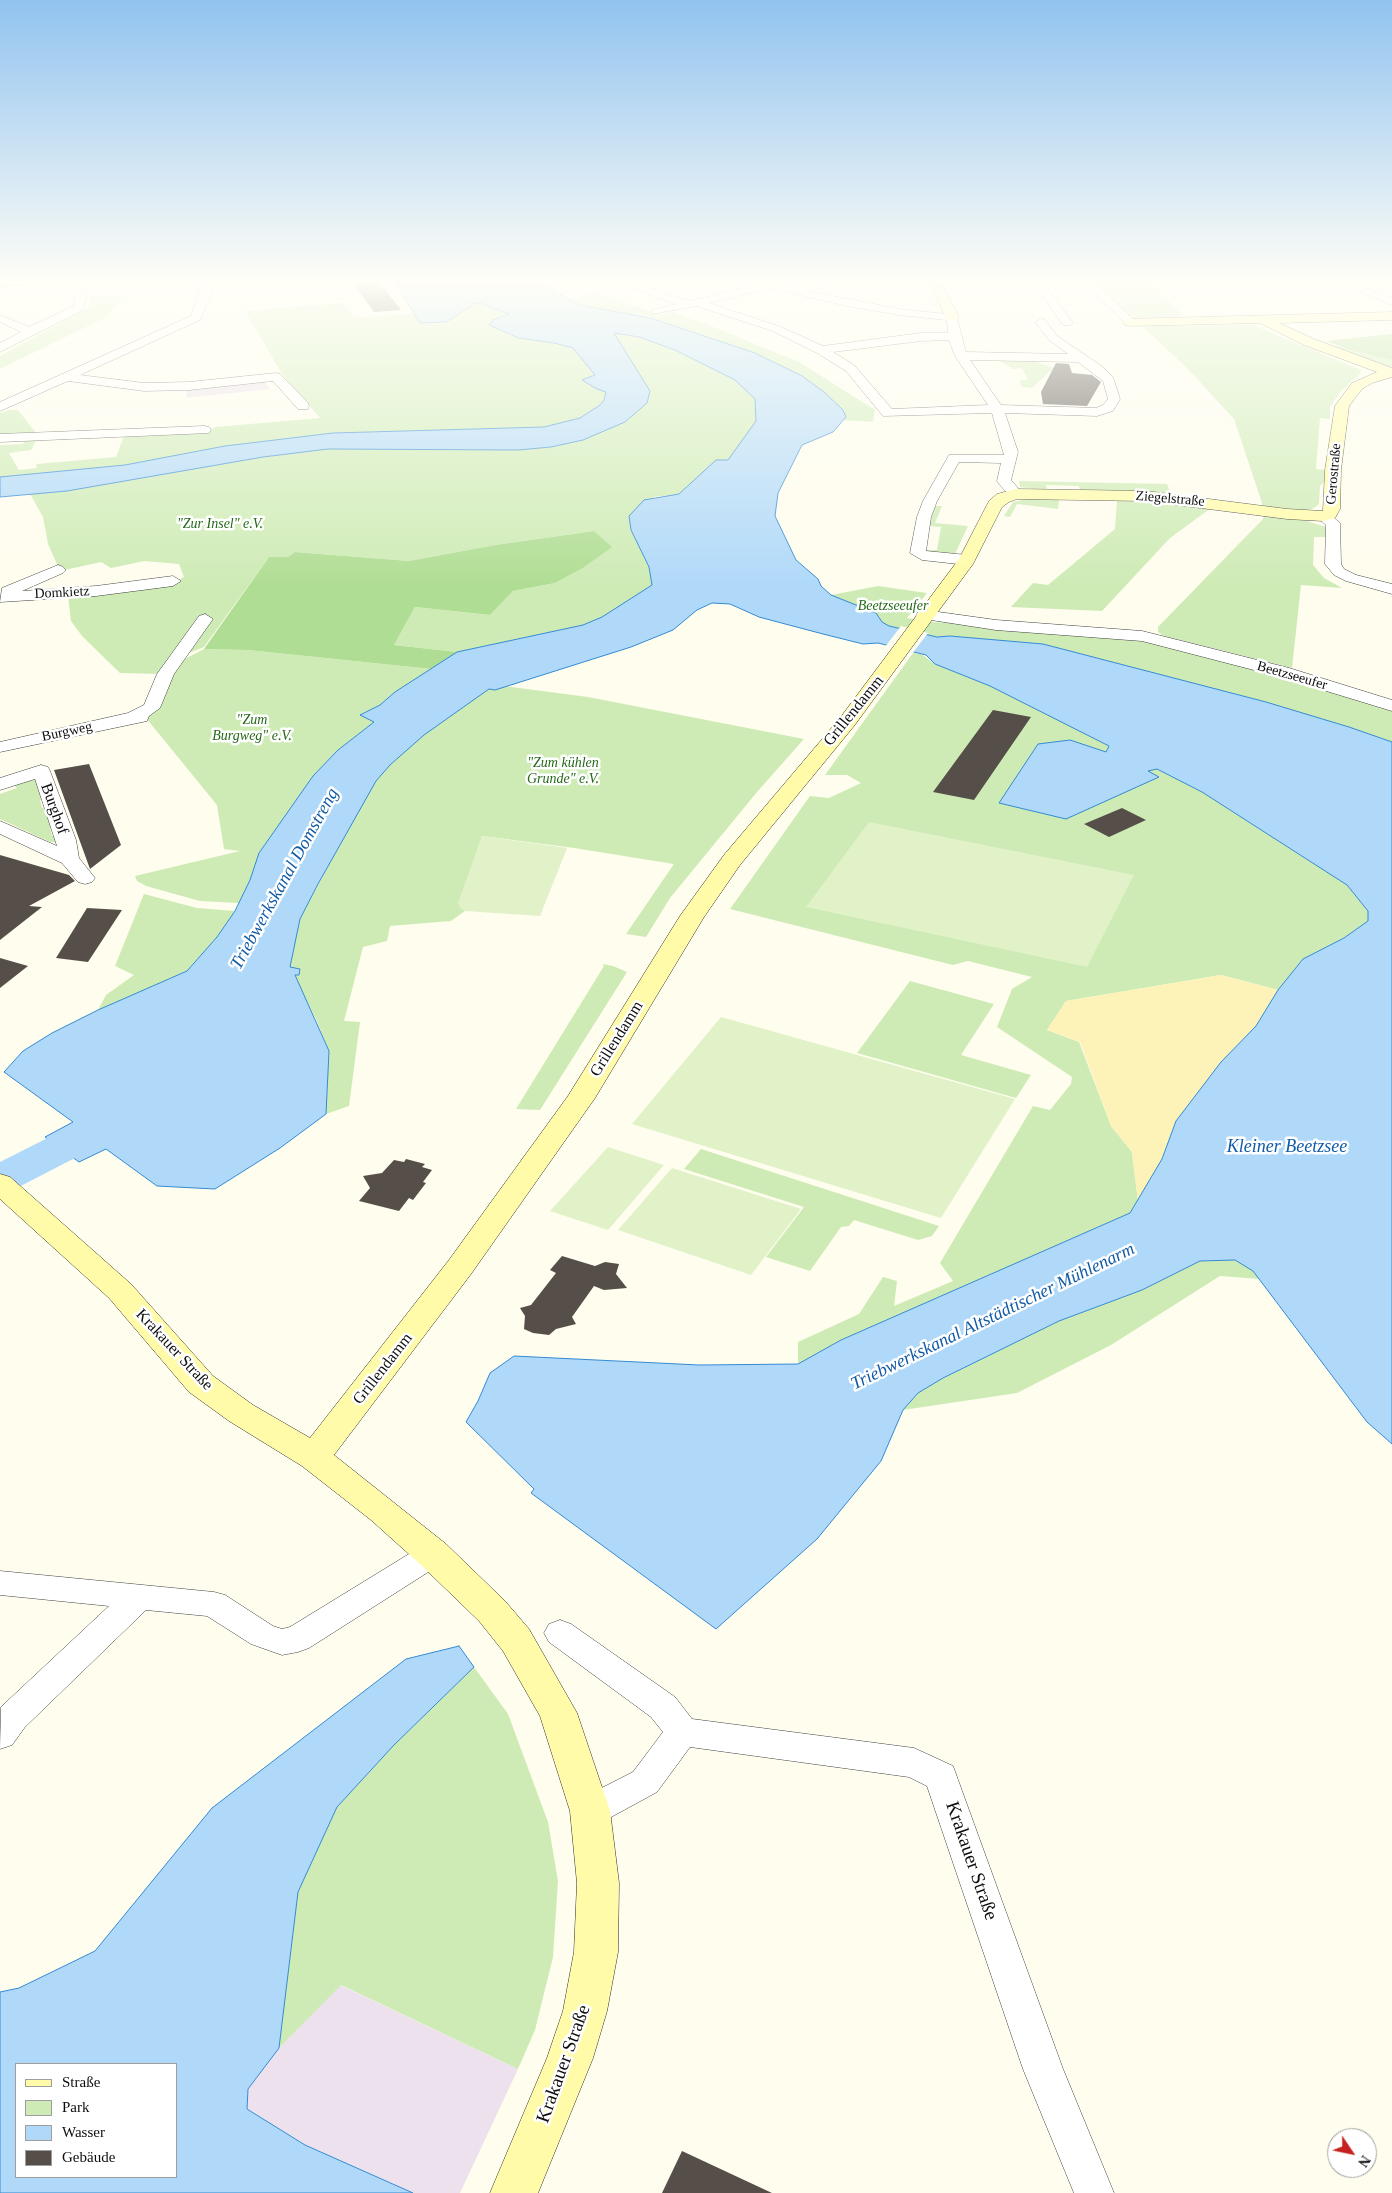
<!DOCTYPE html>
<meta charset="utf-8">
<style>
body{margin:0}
#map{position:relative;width:1392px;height:2193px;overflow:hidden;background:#fffdee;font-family:Georgia,serif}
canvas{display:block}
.legend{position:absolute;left:15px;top:2063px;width:162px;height:115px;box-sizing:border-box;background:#fff;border:1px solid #9e9e9e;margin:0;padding:6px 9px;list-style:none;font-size:15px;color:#0d0d0d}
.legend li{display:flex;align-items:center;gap:10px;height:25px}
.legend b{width:25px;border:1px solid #9e9e9e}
.north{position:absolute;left:1327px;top:2128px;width:50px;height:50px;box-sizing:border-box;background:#fff;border:1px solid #9e9e9e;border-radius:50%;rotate:124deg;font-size:14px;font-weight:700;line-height:20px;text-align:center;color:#0d0d0d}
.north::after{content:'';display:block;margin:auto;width:18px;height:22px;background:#c4211f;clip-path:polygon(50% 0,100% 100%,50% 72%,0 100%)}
</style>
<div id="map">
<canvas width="1392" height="2193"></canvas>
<ul class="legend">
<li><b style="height:6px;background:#fffba9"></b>Straße</li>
<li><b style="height:14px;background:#ceebb5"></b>Park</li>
<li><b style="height:14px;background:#b0d9f9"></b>Wasser</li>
<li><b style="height:14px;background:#564f49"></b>Gebäude</li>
</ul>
<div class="north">N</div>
</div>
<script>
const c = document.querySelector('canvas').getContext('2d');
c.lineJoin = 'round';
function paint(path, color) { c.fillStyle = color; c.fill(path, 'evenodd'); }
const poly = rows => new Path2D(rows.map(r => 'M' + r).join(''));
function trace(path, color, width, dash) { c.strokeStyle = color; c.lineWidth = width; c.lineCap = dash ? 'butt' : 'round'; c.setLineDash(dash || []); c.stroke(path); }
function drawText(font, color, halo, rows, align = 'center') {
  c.font = font + ' Georgia,serif'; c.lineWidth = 5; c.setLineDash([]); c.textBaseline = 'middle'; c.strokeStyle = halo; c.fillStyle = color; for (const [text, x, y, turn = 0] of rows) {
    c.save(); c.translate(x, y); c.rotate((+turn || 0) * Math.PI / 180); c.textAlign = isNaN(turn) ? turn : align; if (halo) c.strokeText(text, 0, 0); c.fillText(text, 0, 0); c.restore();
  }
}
paint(poly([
 [263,380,270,389,186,398,187,388],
 [340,1985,518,2069,460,2193,413,2193,305,2145,247,2109,248,2089,279,2048]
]), '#ece1ed');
paint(poly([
 [1089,279,1148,279,1183,316,1134,319],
 [595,293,662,315,672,312,704,323,799,362,875,410,873,422,843,420,846,417,843,410,824,392,802,376,755,353,650,318,608,312,580,305,568,299],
 [91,296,124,296,108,316,0,369,0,356,89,307],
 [343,303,355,318,415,313,420,323,435,324,446,322,470,306,470,304,480,303,509,314,489,325,519,338,554,343,573,348,595,375,583,381,597,389,607,392,600,405,580,418,544,427,333,433,225,446,125,465,0,477,0,445,23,444,25,439,37,439,31,450,9,453,19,470,37,468,36,464,116,457,124,436,207,432,215,427,320,418,282,374,245,311],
 [1253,325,1361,370,1359,375,1340,392,1330,407,1330,419,1320,418,1316,469,1327,470,1324,482,1320,486,1319,504,1314,508,1305,511,1304,520,1326,527,1327,537,1314,537,1313,565,1324,578,1342,588,1301,585,1292,668,1164,636,1158,632,1158,627,1263,519,1265,512,1234,419,1189,370,1142,326],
 [613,333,640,337,675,350,735,380,755,398,756,421,728,460,716,460,679,494,654,497,630,516,631,530,649,567,652,585,602,617,583,625,457,652,394,645,415,607,490,615,513,591,555,583,583,568,611,547,594,531,495,545,409,561,295,552,288,557,269,557,204,647,171,660,162,674,120,673,82,636,71,621,68,596,173,583,184,577,179,564,144,561,111,568,101,562,60,571,48,544,43,517,30,494,67,491,263,457,328,449,518,450,551,447,583,440,625,422,647,403,632,361],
 [1337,346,1392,360,1392,369,1337,348],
 [997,359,1031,360,1054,368,1032,388,1022,387,1019,380,1028,380,1022,368,1013,369],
 [9,410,18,410,37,434,0,435,0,413],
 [1019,481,1167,484,1170,493,1080,490,1079,486,1046,485,1047,489,1035,489,1020,487],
 [1029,499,1059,499,1058,509,1017,504,1010,517,1004,516,1013,502],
 [1117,500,1157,501,1211,508,1170,538,1102,611,1011,607,1033,583,1048,585,1115,529],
 [935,506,942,506,935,523,968,526,954,556,926,553,924,550,937,550,941,527,929,526],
 [878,586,927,593,907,618,930,622,996,625,1138,639,1284,676,1392,711,1392,742,1349,727,1266,702,1043,644,950,636,937,637,889,626,882,622,876,613,831,595],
 [204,649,248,650,431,669,395,692,380,705,361,714,375,721,338,750,313,776,259,853,250,880,239,903,200,901,146,886,137,881,135,876,240,851,224,849,217,805,146,718,181,661],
 [913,653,921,654,935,664,990,685,1109,746,1106,752,1070,740,1038,744,1000,803,1159,777,1147,771,1157,769,1202,792,1347,885,1368,911,1368,921,1344,938,1303,959,1278,990,1221,975,1066,1001,1047,1030,1079,1042,1111,1126,1132,1152,1138,1201,1130,1213,841,1340,798,1364,798,1342,859,1314,883,1277,897,1281,894,1306,953,1281,940,1263,1033,1106,1050,1110,1071,1084,1072,1077,997,1027,1012,989,1032,977,968,961,953,965,730,909,810,796,829,798,861,783,847,775,825,775],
 [504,686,588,697,804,739,757,792,670,898,646,937,626,934,674,864,574,848,482,836,460,907,465,911,451,921,390,926,387,941,363,947,344,1021,360,1022,349,1106,326,1114,329,1051,316,1019,290,968,300,919,353,820,376,781,390,765,424,735,489,689,495,690],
 [38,777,45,798,40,800,42,808,49,807,55,826,50,828,52,836,59,836,56,842,50,842,0,819,0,794,17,788,12,783],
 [144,894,197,908,235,911,217,937,187,971,98,1010,106,995,134,975,115,966],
 [602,964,613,966,627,972,540,1110,516,1109,604,966],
 [910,981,994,1004,961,1055,1031,1075,1016,1098,857,1053],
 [701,1149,939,1226,932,1236,918,1240,854,1220,849,1226,841,1227,810,1271,766,1257,804,1207,684,1169],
 [1235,1260,1253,1271,1260,1279,1220,1276,1111,1345,1017,1393,903,1410,918,1393,943,1378,1059,1321,1142,1290,1200,1261],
 [474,1667,508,1714,548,1822,558,1881,553,1957,535,2030,518,2069,341,1985,279,2048,298,1892,337,1807,394,1745]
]), '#ceebb5');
paint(poly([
 [1392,334,1392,360,1347,349,1326,341],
 [594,531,612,547,583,568,555,583,513,591,490,615,415,607,394,645,457,652,431,669,248,650,204,649,269,557,288,557,295,552,409,561,495,545]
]), '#b0dd94');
paint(poly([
 [1221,975,1278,990,1256,1026,1221,1062,1176,1121,1162,1159,1138,1201,1132,1152,1111,1126,1080,1042,1047,1030,1066,1001]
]), '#fdf2b7');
paint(poly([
 [869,822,1134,875,1087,967,806,907],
 [482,836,567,848,540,916,465,911,460,907,458,903],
 [721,1017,1015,1099,941,1218,632,1124],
 [608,1147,664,1165,608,1230,550,1211],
 [672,1168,801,1209,751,1275,618,1230]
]), '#e1f2c8');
const water = poly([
 [392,279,532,279,580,305,650,318,755,353,802,376,824,392,843,410,846,417,833,432,802,445,778,493,775,516,796,560,818,579,821,586,831,595,876,613,882,622,889,626,937,637,950,636,1043,644,1266,702,1349,727,1392,742,1392,1444,1367,1422,1253,1271,1235,1260,1200,1261,1142,1290,1059,1321,943,1378,918,1393,903,1410,881,1461,817,1539,716,1629,531,1493,534,1489,466,1422,478,1401,490,1373,514,1356,699,1365,798,1364,841,1340,1130,1213,1162,1159,1176,1121,1221,1062,1256,1026,1278,990,1303,959,1344,938,1368,921,1368,911,1347,885,1202,792,1157,769,1148,771,1159,777,1066,819,999,803,1038,744,1070,740,1106,752,1109,746,990,686,935,664,926,655,878,643,863,644,823,634,759,617,730,604,712,603,697,610,673,630,631,647,495,690,489,689,424,735,390,765,376,781,318,884,300,919,290,967,300,969,299,975,295,975,329,1051,326,1114,280,1148,215,1189,157,1186,106,1149,79,1162,45,1137,73,1122,4,1072,23,1051,52,1033,98,1010,187,971,217,937,235,911,250,880,259,853,313,776,338,750,374,722,360,715,380,705,395,692,457,652,583,625,602,617,652,585,649,567,631,530,629,516,644,500,679,494,716,460,728,460,756,421,755,399,735,380,675,350,639,337,614,333,650,391,647,403,625,422,583,440,551,447,518,450,328,449,263,457,67,491,0,497,0,477,125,465,225,446,333,433,544,427,580,418,600,405,604,400,606,392,597,389,582,380,595,375,573,348,554,343,519,338,489,325,493,320,509,314,480,303,470,304,471,306,446,322,420,323,396,285,401,284,395,284,392,279],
 [459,1646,474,1667,394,1745,337,1807,298,1892,279,2048,248,2089,247,2109,305,2145,413,2193,0,2193,0,1992,19,1988,95,1951,212,1808,406,1659,459,1646],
 [16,2064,176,2064,176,2177,16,2177,16,2064]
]);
paint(water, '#b0d9f9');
trace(water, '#338ad3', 1);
paint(poly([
 [901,626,928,633,912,654,885,647]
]), '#fffdee');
paint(poly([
 [112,1109,127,1113,133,1122,127,1131,15,1189,0,1192,0,1162,97,1113,112,1109]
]), '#b0d9f9');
paint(poly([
 [350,279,377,279,401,310,374,312],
 [1056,363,1069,364,1072,373,1092,375,1101,382,1087,406,1043,404,1041,392],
 [993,710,1031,717,974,800,933,792],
 [89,764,121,845,90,869,54,770],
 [1122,808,1146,820,1109,837,1084,824],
 [0,855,69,875,75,881,29,906,42,907,0,940],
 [87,908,122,910,88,962,56,958],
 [0,958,28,966,0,988],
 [406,1159,425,1164,422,1167,432,1170,423,1182,426,1183,413,1200,409,1198,399,1211,359,1201,370,1188,363,1176,382,1173,394,1160,404,1162],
 [562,1256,595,1266,605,1262,619,1264,616,1274,627,1288,604,1290,594,1286,572,1317,576,1324,556,1329,549,1335,533,1333,524,1329,525,1316,520,1308,531,1305,556,1273,550,1270],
 [682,2151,772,2193,662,2193]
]), '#564f49');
const street = poly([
 [199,279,209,279,211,295,200,320,80,375,144,383,189,382,276,373,280,374,308,403,309,406,308,409,298,409,273,381,189,390,144,391,68,381,0,411,0,402,191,316,199,295,199,279],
 [608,279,622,279,689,301,758,285,746,281,745,279,760,279,794,288,835,279,854,279,853,281,807,291,899,309,956,315,966,352,1068,354,1049,340,1035,322,1041,319,1045,320,1057,336,1103,367,1113,377,1120,399,1113,411,1097,416,1005,413,1018,452,1011,480,1023,494,1021,497,1011,497,999,484,997,481,1001,463,959,462,937,501,931,517,926,551,967,555,975,560,967,565,922,560,910,553,917,517,923,501,949,455,1004,455,992,413,883,416,846,371,817,353,773,331,696,306,652,314,652,310,676,304,608,279],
 [771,288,847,306,899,315,947,320,948,333,921,333,823,346,781,327,709,303,771,288],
 [949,340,955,356,988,405,892,409,854,365,833,352,921,341,949,340],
 [970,360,1078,362,1103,381,1108,399,1103,405,1096,408,1001,405,970,360],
 [1031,279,1041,279,1073,323,1071,325,1063,325,1031,279],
 [1080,279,1091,279,1134,320,1134,324,1126,324,1080,279],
 [1329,279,1342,279,1392,298,1392,305,1329,279],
 [81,292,87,295,83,310,0,352,0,343,21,332,0,322,0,315,29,327,74,306,75,295,81,292],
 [204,426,209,427,211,430,209,433,0,442,0,434,204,426],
 [1323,512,1328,513,1340,523,1341,564,1344,569,1356,575,1392,584,1392,594,1346,581,1334,575,1325,564,1326,525,1316,516,1323,512],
 [58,565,63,567,66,570,63,573,22,591,96,586,173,576,181,581,173,586,96,596,0,602,2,588,58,565],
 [924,610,996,620,1142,631,1289,668,1392,700,1392,711,1277,676,1142,641,996,630,918,618,916,615,918,612,924,610],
 [205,614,213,619,174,674,160,708,149,716,147,721,0,752,0,742,128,713,144,705,157,674,199,616,205,614],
 [41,765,48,767,50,771,76,840,79,858,95,878,92,882,85,884,78,882,62,863,0,834,0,821,57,846,35,779,0,790,0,778,41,765],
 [433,1542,444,1546,448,1554,444,1562,309,1648,298,1652,282,1655,251,1644,207,1616,146,1610,25,1727,12,1745,0,1749,1,1707,109,1606,0,1595,0,1571,214,1592,225,1595,273,1626,282,1629,290,1627,422,1546,433,1542],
 [560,1620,571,1624,675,1697,692,1719,914,1748,953,1766,1063,2069,1114,2193,1074,2193,1023,2069,927,1786,909,1777,690,1747,657,1792,602,1822,590,1826,578,1822,572,1811,578,1800,633,1772,663,1732,651,1717,549,1642,544,1633,549,1624,560,1620]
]);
const secondary = poly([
 [927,279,939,279,959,317,957,320,947,320,927,279],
 [1392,312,1392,320,1279,323,1314,339,1392,368,1392,377,1372,383,1362,389,1349,406,1341,470,1340,509,1335,518,1323,521,1287,519,1146,501,1017,499,1009,502,1002,507,973,564,854,726,740,865,704,917,595,1098,471,1274,334,1455,446,1544,505,1601,529,1629,577,1713,610,1811,619,1883,618,1952,607,2011,593,2058,538,2193,490,2193,547,2058,563,2011,574,1952,577,1883,570,1811,540,1716,503,1651,479,1621,420,1564,371,1520,302,1466,229,1421,189,1392,109,1298,0,1199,0,1174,10,1177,131,1284,213,1376,253,1405,310,1438,449,1260,568,1096,680,916,724,855,840,718,959,559,989,501,997,494,1016,489,1146,491,1287,509,1323,511,1325,470,1335,406,1352,383,1377,372,1304,345,1260,323,1130,326,1125,325,1123,322,1125,319,1392,312]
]);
trace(street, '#404040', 1);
trace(secondary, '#2f2f2f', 1);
paint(street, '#fff');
paint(secondary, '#fffba9');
trace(poly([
 [0,287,79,279]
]), '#c4211f', 1);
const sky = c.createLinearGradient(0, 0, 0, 586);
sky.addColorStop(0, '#91c3ef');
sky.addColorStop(0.48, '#fffef7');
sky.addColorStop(1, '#fffef700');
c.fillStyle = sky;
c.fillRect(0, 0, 1392, 586);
drawText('14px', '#0d0d0d', '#fff', [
 ["Gerostraße",1334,474,-85],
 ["Ziegelstraße",1170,499,5],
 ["Domkietz",62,593,-3],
 ["Beetzseeufer",1292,676,16],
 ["Burgweg",67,732,-12]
]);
drawText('italic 14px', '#26681a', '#fff', [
 ["\"Zur Insel\" e.V.",220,524],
 ["Beetzseeufer",893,606],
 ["\"Zum",252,720],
 ["Burgweg\" e.V.",252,736],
 ["\"Zum kühlen",563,763],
 ["Grunde\" e.V.",563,779]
]);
drawText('16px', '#0d0d0d', '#fff', [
 ["Grillendamm",854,711,-51],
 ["Burghof",54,809,70],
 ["Grillendamm",617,1039,-58],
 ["Krakauer Straße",174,1350,47],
 ["Grillendamm",383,1369,-52]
]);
drawText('italic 18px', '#115ba5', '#fff', [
 ["Triebwerkskanal Domstreng",285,879,-61],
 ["Kleiner Beetzsee",1287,1147],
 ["Triebwerkskanal Altstädtischer Mühlenarm",993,1317,-26]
]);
drawText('19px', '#0d0d0d', '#fff', [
 ["Krakauer Straße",971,1861,71],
 ["Krakauer Straße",564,2064,-70]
]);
</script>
